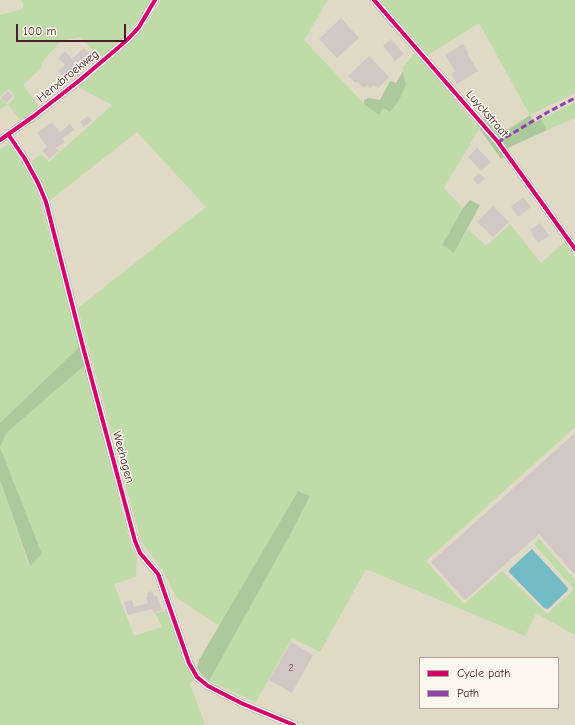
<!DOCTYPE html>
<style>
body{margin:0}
#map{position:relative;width:575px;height:725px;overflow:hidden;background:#e0d9c6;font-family:"Comic Neue",sans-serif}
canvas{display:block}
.legend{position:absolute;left:419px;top:657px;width:140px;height:52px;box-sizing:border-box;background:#fbf7ec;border:1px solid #b4a19f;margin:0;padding:5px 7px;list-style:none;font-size:12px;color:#4a1f2b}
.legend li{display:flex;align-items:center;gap:8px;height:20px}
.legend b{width:20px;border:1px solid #b4a19f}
.scale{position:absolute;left:16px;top:24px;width:110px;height:18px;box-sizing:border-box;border:2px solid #4a1f2b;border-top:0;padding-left:5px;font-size:12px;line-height:14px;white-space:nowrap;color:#4a1f2b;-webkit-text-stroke:3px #fbf7ec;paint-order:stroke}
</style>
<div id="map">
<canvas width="575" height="725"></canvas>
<ul class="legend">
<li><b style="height:5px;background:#d6006c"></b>Cycle path</li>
<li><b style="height:5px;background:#8e44ad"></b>Path</li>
</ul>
<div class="scale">100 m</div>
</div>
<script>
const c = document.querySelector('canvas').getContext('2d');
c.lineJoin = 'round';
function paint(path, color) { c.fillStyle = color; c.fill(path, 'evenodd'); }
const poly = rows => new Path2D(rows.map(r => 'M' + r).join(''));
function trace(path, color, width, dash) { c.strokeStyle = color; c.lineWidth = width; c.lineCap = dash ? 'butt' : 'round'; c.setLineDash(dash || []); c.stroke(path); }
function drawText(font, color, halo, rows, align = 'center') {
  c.font = font + ' "Comic Neue",sans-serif'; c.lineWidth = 3; c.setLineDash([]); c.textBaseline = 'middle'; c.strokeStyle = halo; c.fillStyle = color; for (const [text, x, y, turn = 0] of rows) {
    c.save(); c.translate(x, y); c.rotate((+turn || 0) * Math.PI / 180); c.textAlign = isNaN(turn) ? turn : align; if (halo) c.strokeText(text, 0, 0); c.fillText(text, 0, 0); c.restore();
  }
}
paint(poly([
 [21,0,151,0,137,21,122,39,100,59,81,37,61,41,42,62,42,67,23,85,39,107,20,120,8,105,0,109,0,99,8,105,15,97,9,89,0,97,0,15,23,9,23,3],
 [161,0,328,0,304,40,364,104,379,115,383,108,406,85,403,67,414,54,418,56,479,129,444,188,463,208,442,245,454,253,468,229,486,246,510,224,541,263,565,242,575,257,575,427,426,561,464,604,502,571,547,614,574,589,534,544,539,539,575,580,575,635,536,613,525,636,366,569,320,652,292,638,256,702,209,681,290,535,310,496,298,491,220,626,177,598,162,569,146,548,140,538,78,308,206,207,137,132,49,201,40,177,31,162,41,154,49,162,112,105,78,87,126,46,140,33,150,19],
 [380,0,575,0,575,93,530,115,479,23,428,55],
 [575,102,575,118,547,130,541,119],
 [9,144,17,155,35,183,80,346,0,423,0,149],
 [85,365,127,530,132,548,137,558,136,577,114,584,134,636,162,627,155,613,168,611,189,671,196,680,192,681,190,684,205,725,0,725,0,480,29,566,42,554,0,447,5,433]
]), '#bedba8');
paint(poly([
 [403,71,406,85,399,100,390,112,383,108,379,115,364,104,364,100,368,98,380,100,390,81,396,83],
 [530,115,534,123,541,119,547,130,508,148,510,152,501,159,477,125,484,118,495,130,501,131,509,129],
 [470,200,480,205,454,253,442,245,463,208],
 [80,346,85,365,6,433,0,447,42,554,30,566,0,480,0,423],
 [298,491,310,496,290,535,209,681,202,675,197,668,199,660]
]), '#acc99c');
paint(poly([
 [532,549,568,588,567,591,548,609,544,608,509,572,510,569]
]), '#74bcc5');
paint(poly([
 [341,18,359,38,337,58,319,39],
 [391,39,404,54,395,61,383,46],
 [463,44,469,54,468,55,478,71,457,84,451,74,455,71,445,55],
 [84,48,94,61,68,82,58,71,65,65,58,58,65,51,72,59],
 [369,56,389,77,378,88,374,85,370,88,367,85,364,88,358,82,356,83,348,76],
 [8,91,13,96,6,103,1,98],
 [88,116,92,121,84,127,80,122],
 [52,122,60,132,70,124,74,130,62,139,65,142,56,148,59,151,49,159,42,150,47,147,37,133],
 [477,148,491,162,481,171,468,157],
 [479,173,485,179,478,185,473,179],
 [523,197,531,207,518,217,511,207],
 [493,206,509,222,493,237,477,222],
 [540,223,549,236,538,243,532,235,533,234,530,230],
 [575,433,575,575,539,534,465,600,431,562],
 [152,591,154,596,157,596,162,610,154,613,152,609,128,615,124,602,132,600,134,607,148,603,146,597,148,597,147,593],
 [291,642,313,655,292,693,269,680]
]), '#d3c7c6');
const minor = poly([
 [374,0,498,142,575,249],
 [8,134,25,159,38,183,46,202,83,347,135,541,140,553,158,574,189,663,197,677,208,686,241,703,294,725],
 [0,140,34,116,80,80,119,47,130,37,139,27,155,0]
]);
trace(minor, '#b2aaa0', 8);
trace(minor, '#faf9f6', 7);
trace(poly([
 [498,142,548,112,575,98]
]), '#8e44ad', 3, [6, 3]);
trace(poly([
 [374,0,498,142,575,249],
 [8,134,25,159,38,183,46,202,83,347,135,541,140,553,158,574,189,663,197,677,208,686,241,703,294,725],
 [0,140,34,116,80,80,119,47,130,37,139,27,155,0]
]), '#d6006c', 4);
drawText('10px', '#6c4952', null, [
 ["2",291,668]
]);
drawText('12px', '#4a1f2b', '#fbf7ec', [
 ["Henxbroekweg",68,76,-39],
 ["Luyckstraat",487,114,49],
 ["Weehagen",123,457,75]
]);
</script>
